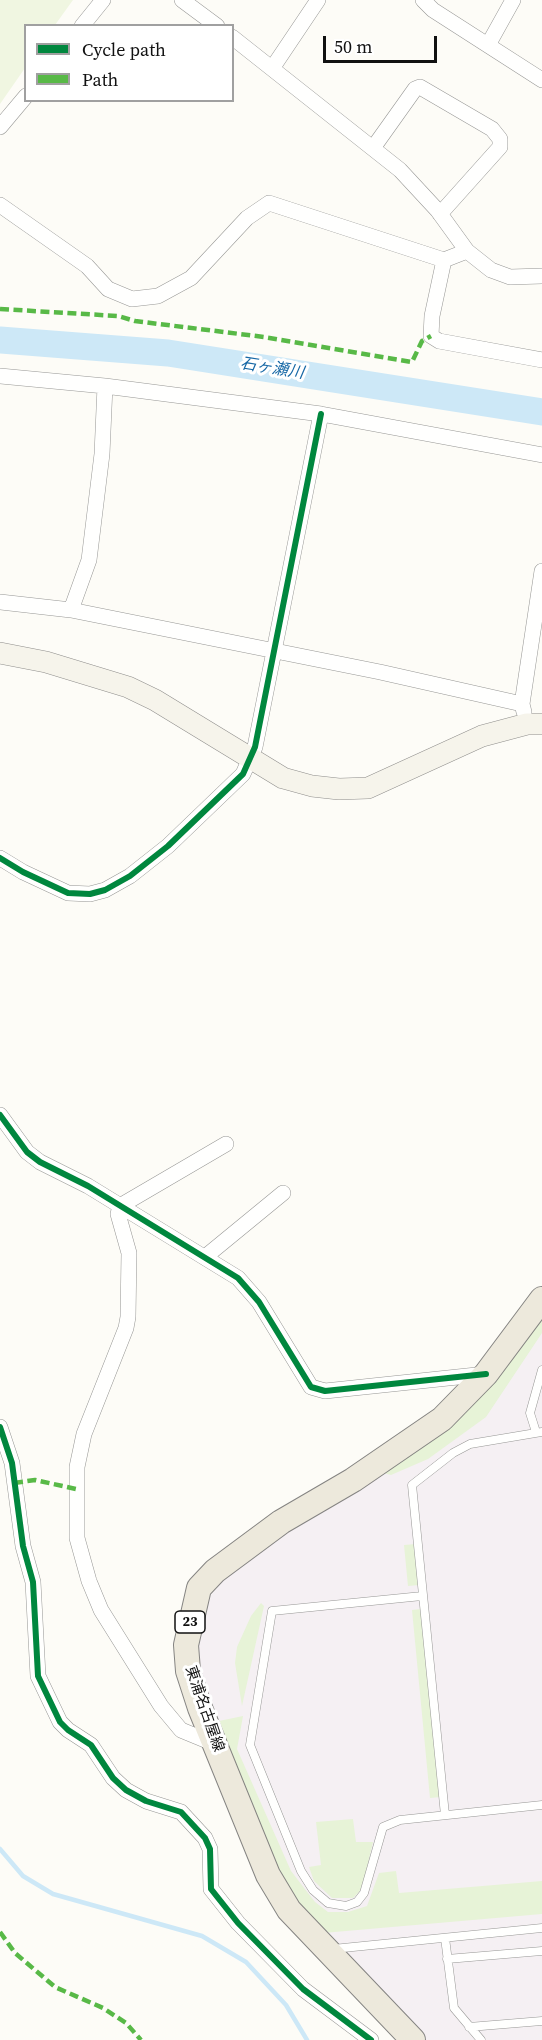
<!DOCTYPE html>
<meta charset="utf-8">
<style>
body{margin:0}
#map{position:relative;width:542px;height:2040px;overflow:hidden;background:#fdfcf7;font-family:"Source Serif 4",serif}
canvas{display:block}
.legend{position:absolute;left:24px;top:24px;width:210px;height:78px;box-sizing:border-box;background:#fff;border:2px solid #a0a0a0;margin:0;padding:8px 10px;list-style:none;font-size:18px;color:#111}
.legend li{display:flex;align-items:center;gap:12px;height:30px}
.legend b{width:30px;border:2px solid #a0a0a0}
.scale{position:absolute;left:323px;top:36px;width:114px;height:27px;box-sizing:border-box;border:3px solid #111;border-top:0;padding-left:8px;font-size:18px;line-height:21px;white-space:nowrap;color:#111;-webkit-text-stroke:4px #fff;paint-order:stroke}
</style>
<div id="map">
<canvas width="542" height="2040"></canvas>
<ul class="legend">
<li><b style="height:8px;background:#00873e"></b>Cycle path</li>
<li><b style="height:8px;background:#58b947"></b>Path</li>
</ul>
<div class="scale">50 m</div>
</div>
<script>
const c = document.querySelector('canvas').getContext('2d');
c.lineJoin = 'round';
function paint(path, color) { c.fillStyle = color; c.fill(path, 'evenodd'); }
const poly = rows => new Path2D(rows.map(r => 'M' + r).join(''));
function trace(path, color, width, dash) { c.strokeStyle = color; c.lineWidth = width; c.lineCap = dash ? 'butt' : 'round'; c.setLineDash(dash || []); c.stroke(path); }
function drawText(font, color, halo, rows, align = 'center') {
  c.font = font + ' "Source Serif 4","Noto Sans JP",serif'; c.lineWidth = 6; c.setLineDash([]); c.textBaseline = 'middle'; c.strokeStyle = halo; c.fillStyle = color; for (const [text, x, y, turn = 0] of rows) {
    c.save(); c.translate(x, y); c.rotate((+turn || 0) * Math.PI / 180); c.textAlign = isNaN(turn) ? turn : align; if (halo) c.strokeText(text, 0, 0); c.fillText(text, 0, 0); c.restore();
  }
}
paint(poly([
 [542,1319,542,2040,419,2040,279,1880,200,1675,197,1653,207,1600,224,1579,288,1531,342,1498]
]), '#f5f0f3');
paint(poly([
 [542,1310,542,1333,486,1417,428,1459,391,1475,379,1472],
 [416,1544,419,1585,408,1586,404,1545],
 [261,1603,264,1606,242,1706,235,1663,237,1647,251,1616],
 [421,1609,441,1797,430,1798,412,1610],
 [243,1716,237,1749,291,1871,315,1902,328,1912,348,1912,367,1906,379,1873,396,1871,399,1893,542,1881,542,1914,323,1933,294,1903,281,1879,219,1721],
 [353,1819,356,1842,373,1842,366,1872,360,1891,353,1898,332,1898,314,1881,309,1867,321,1865,316,1822]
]), '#e7f3d7');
paint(poly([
 [0,0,73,0,55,25,26,26,25,68,0,104]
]), '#f0f6e1');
trace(poly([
 [0,1849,23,1876,53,1894,202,1936,246,1962,286,2005,307,2040]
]), '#cde8f7', 4.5);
trace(poly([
 [0,340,168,353,542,412]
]), '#cde8f7', 27);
const lane = poly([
 [536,1432,530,1413,542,1370],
 [422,1596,272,1611,250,1745,301,1871,313,1890,328,1903,346,1906,357,1902,364,1893,383,1827,400,1820,542,1805],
 [445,1815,412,1485,453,1453,470,1444,542,1432],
 [445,1938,454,2008,481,2040],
 [333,1949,542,1928],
 [447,1959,542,1951],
 [469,2027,542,2021]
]);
const street = poly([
 [182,0,217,26],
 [423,0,433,10,542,80],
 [82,26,103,0],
 [232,37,400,170,438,211,467,251,491,270,510,277,542,276],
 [488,45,513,0],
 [273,67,318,0],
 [0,127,26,96],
 [373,148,415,89,420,87,492,129,500,139,500,147,440,214],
 [0,205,87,266,108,289,132,299,158,296,191,278,247,218,269,203,444,260,467,251],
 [444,260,432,316,431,336,439,341,542,360],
 [0,376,105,386,321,414,542,455],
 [0,602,71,610,380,672,522,704],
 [71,610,89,560,102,454,105,386],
 [524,712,522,704,542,571],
 [0,858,23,872,68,893,90,894,105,890,130,876,168,846,243,774,255,747,321,414],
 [0,1115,27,1152,40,1162,88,1186,238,1278,259,1302,311,1387,325,1391,486,1374],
 [120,1206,118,1214,129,1253,128,1317,126,1328,84,1434,77,1467,77,1538,89,1581,101,1610,161,1706,181,1730,215,1744],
 [120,1206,226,1144],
 [205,1257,283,1193],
 [0,1427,12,1463,23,1546,33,1582,38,1676,60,1722,68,1730,91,1745,113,1778,126,1790,146,1801,181,1812,205,1838,210,1849,211,1889,238,1923,303,1989,371,2040]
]);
const secondary = poly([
 [0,653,46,662,128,687,155,700,283,778,312,786,339,789,368,788,482,736,527,724,542,724]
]);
const primary = poly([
 [413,2040,289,1910,268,1875,200,1708,188,1671,186,1645,199,1588,215,1571,281,1522,353,1480,442,1419,486,1374,542,1299]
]);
trace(lane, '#979795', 9);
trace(street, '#979795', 16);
trace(secondary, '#8e8d8b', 22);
trace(primary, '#858482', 26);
trace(lane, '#fffffe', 8);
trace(street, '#fffffe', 15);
trace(secondary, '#f6f4eb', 21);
trace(primary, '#ede9dc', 24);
trace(poly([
 [0,309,118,316,135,321,264,337,412,362,422,341,431,336],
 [14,1483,35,1480,76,1489],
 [0,1932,15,1953,55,1987,103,2008,126,2023,141,2040]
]), '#58b947', 4.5, [9, 4.5]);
trace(poly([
 [0,858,23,872,68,893,90,894,105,890,130,876,168,846,243,774,255,747,321,414],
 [0,1115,27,1152,40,1162,88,1186,238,1278,259,1302,311,1387,325,1391,486,1374],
 [0,1427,12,1463,23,1546,33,1582,38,1676,60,1722,68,1730,91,1745,113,1778,126,1790,146,1801,181,1812,205,1838,210,1849,211,1889,238,1923,303,1989,371,2040]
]), '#00873e', 6);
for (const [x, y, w] of [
 [190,1622,30]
]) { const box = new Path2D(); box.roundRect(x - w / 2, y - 11, w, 22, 4.5); c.fillStyle = '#fff'; c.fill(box); trace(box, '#111', 1.5); }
drawText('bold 14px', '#111', null, [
 ["23",190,1622]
]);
drawText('15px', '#111', '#fff', [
 ["東浦名古屋線",204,1709,71]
]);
drawText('italic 16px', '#1768a6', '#fff', [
 ["石ヶ瀬川",272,369,9]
]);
</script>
